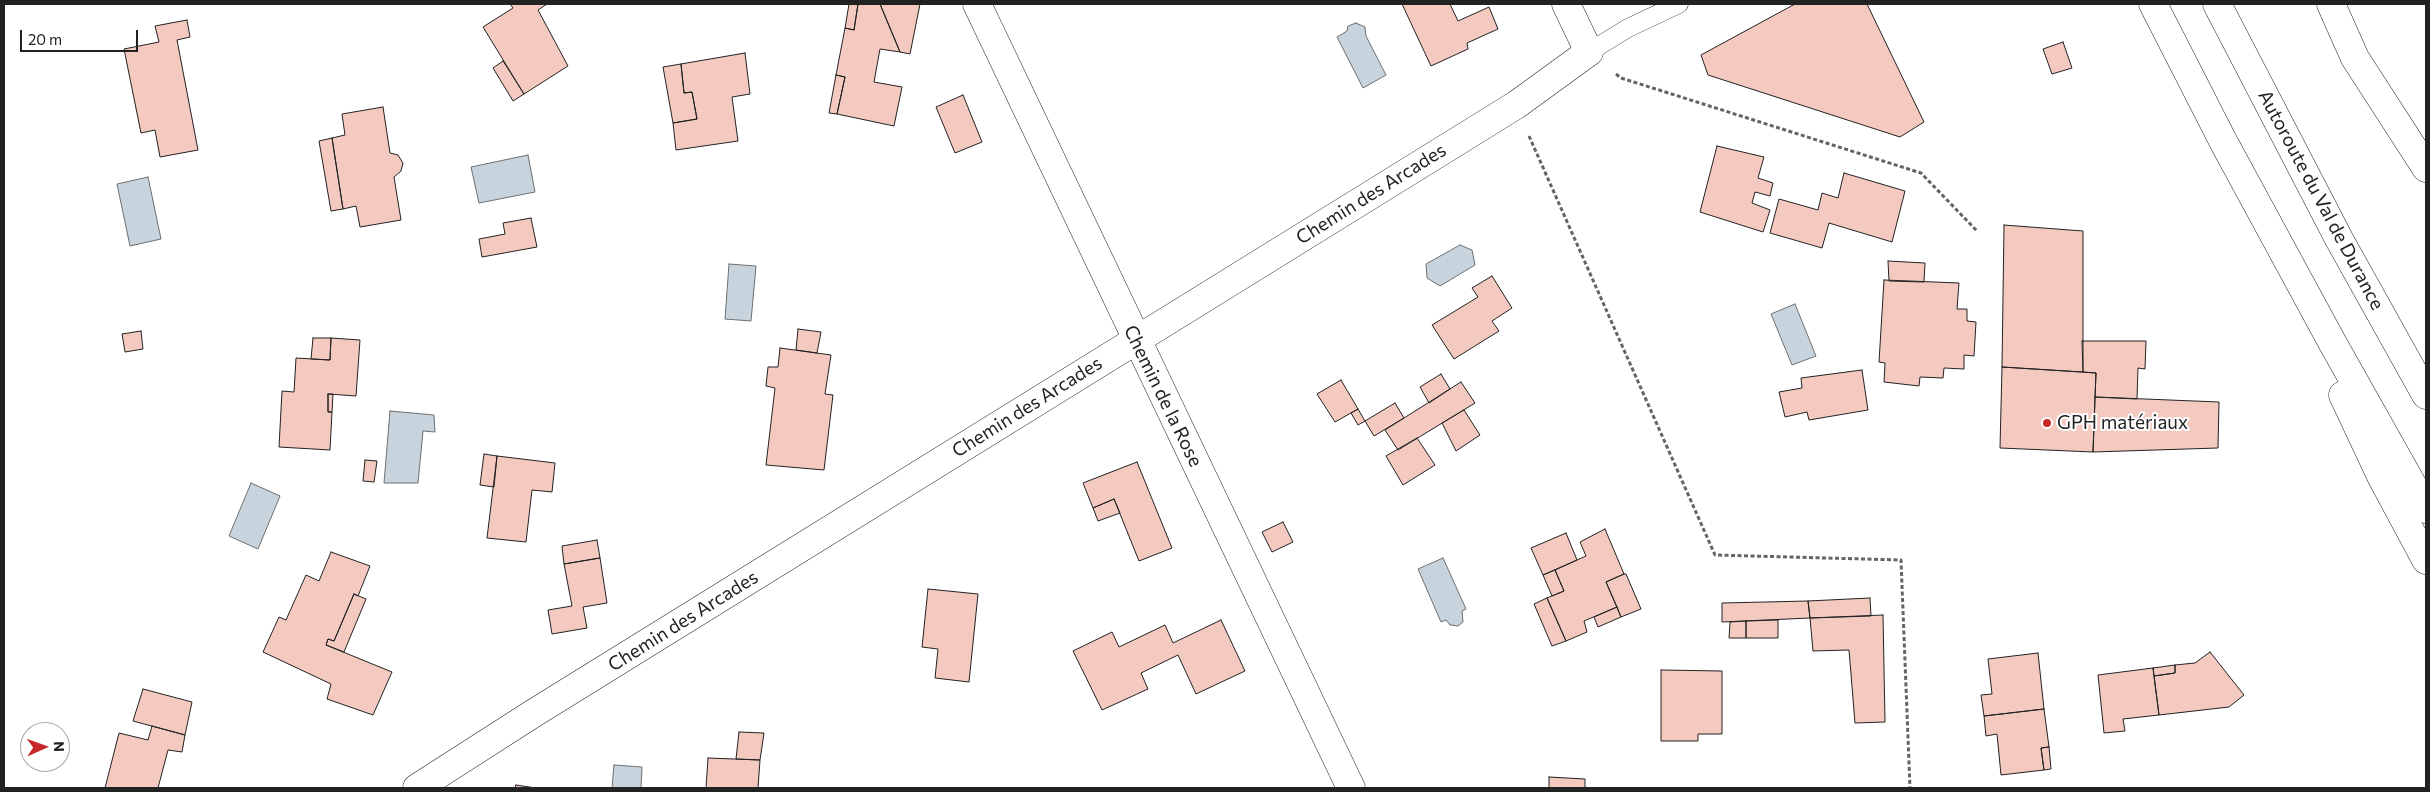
<!DOCTYPE html>
<meta charset="utf-8">
<style>
body{margin:0}
#map{position:relative;width:2430px;height:792px;overflow:hidden;background:#fff;font-family:Commissioner,sans-serif}
canvas{display:block}
.frame{position:absolute;inset:0;border:5px solid #222;pointer-events:none}
.north{position:absolute;left:20px;top:722px;width:50px;height:50px;box-sizing:border-box;background:#fff;border:1px solid #a7a7a7;border-radius:50%;rotate:88deg;font-size:14px;font-weight:700;line-height:20px;text-align:center;color:#222}
.north::after{content:'';display:block;margin:auto;width:18px;height:22px;background:#c62828;clip-path:polygon(50% 0,100% 100%,50% 72%,0 100%)}
.scale{position:absolute;left:20px;top:30px;width:118px;height:22px;box-sizing:border-box;border:2px solid #222;border-top:0;padding-left:6px;font-size:15px;line-height:18px;white-space:nowrap;color:#222;-webkit-text-stroke:4px #fff;paint-order:stroke}
</style>
<div id="map">
<canvas width="2430" height="792"></canvas>
<div class="frame"></div>
<div class="north">N</div>
<div class="scale">20 m</div>
</div>
<script>
const c = document.querySelector('canvas').getContext('2d');
c.lineJoin = 'round';
function paint(path, color) { c.fillStyle = color; c.fill(path, 'evenodd'); }
const poly = rows => new Path2D(rows.map(r => 'M' + r).join(''));
function trace(path, color, width, dash) { c.strokeStyle = color; c.lineWidth = width; c.lineCap = dash ? 'butt' : 'round'; c.setLineDash(dash || []); c.stroke(path); }
function drawText(font, color, halo, rows, align = 'center') {
  c.font = font + ' Commissioner,sans-serif'; c.lineWidth = 4; c.setLineDash([]); c.textBaseline = 'middle'; c.strokeStyle = halo; c.fillStyle = color; for (const [text, x, y, turn = 0] of rows) {
    c.save(); c.translate(x, y); c.rotate((+turn || 0) * Math.PI / 180); c.textAlign = isNaN(turn) ? turn : align; if (halo) c.strokeText(text, 0, 0); c.fillText(text, 0, 0); c.restore();
  }
}
const water = poly([
 [1356,23,1365,27,1366,36,1386,75,1363,88,1337,37,1347,31,1348,26,1356,23],
 [528,155,535,192,479,203,471,167,528,155],
 [148,177,161,239,130,246,117,184,148,177],
 [1460,245,1472,250,1475,265,1440,286,1427,278,1426,264,1460,245],
 [729,264,756,266,751,321,725,319,729,264],
 [1795,304,1816,356,1792,365,1771,314,1795,304],
 [390,411,434,415,435,432,423,431,418,483,384,483,390,411],
 [251,483,280,496,258,549,229,536,251,483],
 [1443,558,1466,609,1462,611,1463,622,1458,626,1450,625,1446,620,1441,622,1418,569,1443,558],
 [614,765,642,767,641,788,612,788,614,765]
]);
paint(water, '#c7d3dd');
trace(water, '#6f6f6f', 1);
const building = poly([
 [510,4,547,4,538,10,568,66,524,94,483,27,513,8,510,4],
 [849,4,858,4,854,30,845,28,849,4],
 [858,4,880,4,900,52,880,49,874,82,902,87,894,126,837,114,845,77,836,75,845,28,854,30,858,4],
 [880,4,920,4,910,54,900,52,880,4],
 [1402,4,1450,4,1458,21,1489,7,1498,29,1467,43,1468,49,1431,66,1402,4],
 [1795,4,1867,4,1924,122,1900,137,1708,75,1701,55,1795,4],
 [187,20,190,37,177,40,198,150,160,157,155,130,141,133,124,49,159,42,155,26,187,20],
 [2063,42,2072,68,2052,74,2043,49,2063,42],
 [745,53,750,94,732,97,738,141,676,150,673,123,697,119,692,92,684,93,681,64,745,53],
 [503,61,524,94,513,101,493,68,503,61],
 [681,64,684,93,692,92,697,119,673,123,663,67,681,64],
 [836,75,845,77,837,114,829,113,836,75],
 [963,95,982,142,955,153,936,107,963,95],
 [383,107,390,153,398,155,403,163,401,171,394,177,401,220,360,227,356,206,343,209,332,138,345,135,342,114,383,107],
 [332,138,343,209,331,211,319,141,332,138],
 [1717,146,1764,157,1758,178,1773,183,1770,196,1755,192,1752,203,1770,210,1763,232,1700,212,1717,146],
 [1844,173,1905,191,1892,242,1829,223,1822,248,1770,233,1779,199,1818,210,1822,193,1838,198,1844,173],
 [531,218,537,247,482,257,479,239,505,234,503,223,531,218],
 [2004,225,2083,231,2083,372,2002,367,2004,225],
 [1888,261,1925,263,1924,282,1889,281,1888,261],
 [1492,276,1512,308,1492,321,1499,331,1454,359,1432,325,1478,297,1472,288,1492,276],
 [1884,280,1959,283,1957,309,1967,309,1967,321,1976,322,1974,356,1964,355,1964,369,1944,368,1943,378,1920,377,1919,386,1884,382,1885,363,1879,362,1884,280],
 [798,329,821,332,817,353,796,350,798,329],
 [141,331,143,349,125,352,122,334,141,331],
 [313,338,331,338,330,360,311,359,313,338],
 [331,338,360,340,356,396,328,394,328,412,332,412,330,450,279,447,282,391,294,392,296,358,330,360,331,338],
 [2082,341,2146,341,2145,369,2138,368,2137,399,2095,397,2096,373,2083,372,2082,341],
 [780,348,831,355,825,394,833,395,824,470,766,465,775,388,766,386,768,367,778,367,780,348],
 [2002,367,2096,373,2093,452,2000,448,2002,367],
 [1862,370,1868,410,1809,420,1807,412,1785,417,1779,392,1802,388,1801,378,1862,370],
 [1441,374,1450,389,1429,403,1420,387,1441,374],
 [1341,380,1358,409,1335,422,1317,394,1341,380],
 [1461,382,1475,403,1398,450,1385,430,1461,382],
 [328,394,333,394,332,412,328,412,328,394],
 [2095,397,2219,402,2218,448,2093,452,2095,397],
 [1395,403,1404,418,1374,436,1365,421,1395,403],
 [1358,409,1365,421,1358,425,1351,413,1358,409],
 [1464,410,1480,435,1456,451,1442,423,1464,410],
 [1417,438,1435,465,1403,485,1386,456,1417,438],
 [484,454,497,456,494,487,480,485,484,454],
 [497,456,555,463,552,492,532,490,526,542,487,538,497,456],
 [365,460,377,461,374,482,363,481,365,460],
 [1137,462,1172,548,1139,561,1114,499,1093,508,1083,483,1137,462],
 [1114,499,1120,513,1098,521,1093,508,1114,499],
 [1283,522,1293,542,1272,552,1262,532,1283,522],
 [1605,529,1624,574,1606,582,1617,607,1584,621,1587,632,1566,641,1547,598,1564,591,1555,570,1586,556,1580,542,1605,529],
 [1566,533,1577,560,1543,575,1531,548,1566,533],
 [597,540,600,558,564,564,562,546,597,540],
 [331,552,370,566,358,596,354,594,334,641,328,639,326,645,392,672,373,715,327,699,331,684,263,652,279,617,286,620,306,575,319,581,331,552],
 [600,558,607,603,583,607,587,628,552,634,548,610,572,606,564,564,600,558],
 [1555,570,1564,591,1552,596,1543,575,1555,570],
 [1624,574,1626,574,1641,609,1621,617,1606,582,1624,574],
 [928,589,978,594,969,682,935,678,938,649,922,647,928,589],
 [354,594,366,599,344,652,326,645,328,639,334,641,354,594],
 [1547,598,1566,641,1552,646,1534,604,1547,598],
 [1870,598,1871,616,1810,618,1808,601,1870,598],
 [1808,601,1810,618,1722,622,1722,603,1808,601],
 [1617,607,1621,617,1598,627,1594,617,1617,607],
 [1883,615,1885,722,1855,723,1849,650,1813,651,1810,618,1883,615],
 [1221,620,1245,671,1196,694,1178,655,1141,673,1148,689,1102,710,1073,651,1112,632,1119,647,1165,625,1173,643,1221,620],
 [1778,620,1778,638,1746,638,1746,621,1778,620],
 [1746,621,1746,638,1729,638,1730,622,1746,621],
 [2210,652,2244,695,2229,707,2159,715,2154,676,2175,673,2175,665,2195,663,2210,652],
 [2038,653,2044,709,1984,716,1981,695,1992,694,1988,659,2038,653],
 [2175,665,2175,673,2154,676,2153,668,2175,665],
 [2153,668,2159,715,2123,719,2125,731,2104,733,2098,675,2153,668],
 [1661,670,1722,671,1722,734,1698,734,1698,741,1661,741,1661,670],
 [143,689,192,702,185,735,133,721,143,689],
 [2044,709,2049,747,2041,748,2044,770,2001,775,1997,734,1986,736,1984,716,2044,709],
 [152,726,185,735,182,752,168,750,158,788,105,788,119,733,148,740,152,726],
 [739,732,764,733,760,760,736,759,739,732],
 [2049,747,2051,769,2044,770,2041,748,2049,747],
 [708,758,760,760,758,788,706,788,708,758],
 [1549,777,1585,779,1585,788,1549,788,1549,777],
 [516,785,536,788,515,788,516,785]
]);
paint(building, '#f3c9c0');
trace(building, '#222', 1);
const lane = poly([
 [1589,52,1628,28,1679,4]
]);
const street = poly([
 [977,4,1351,788],
 [417,788,534,713,1516,105,1589,52,1566,4]
]);
const secondary = poly([
 [2331,4,2355,58,2426,168]
]);
const highway = poly([
 [2153,4,2223,141,2332,342,2426,509],
 [2217,4,2339,239,2426,395],
 [2343,395,2382,478,2426,560]
]);
trace(lane, '#222', 19);
trace(street, '#222', 29);
trace(secondary, '#222', 29);
trace(highway, '#222', 29);
trace(poly([
 [1616,74,1621,78,1921,173,1977,231],
 [1529,136,1715,555,1901,560,1910,788]
]), '#646464', 3, [4, 2.5]);
trace(lane, '#fff', 18);
trace(street, '#fff', 28);
trace(secondary, '#fff', 28);
trace(highway, '#fff', 28);
for (const [x, y, r, color] of [
 [2047,423,5,"#c62828"]
]) { const dot = new Path2D(); dot.arc(x, y, r, 0, 2 * Math.PI); c.fillStyle = color; c.fill(dot); trace(dot, '#fff', 2); }
drawText('19px', '#222', '#fff', [
 ["Chemin des Arcades",1371,194,-32],
 ["Autoroute du Val de Durance",2321,200,62],
 ["Chemin de la Rose",1163,396,64],
 ["Chemin des Arcades",1027,407,-32],
 ["Chemin des Arcades",683,621,-32]
]);
drawText('19px', '#222', '#fff', [
 ["GPH matériaux",2057,423]
], 'left');
</script>
